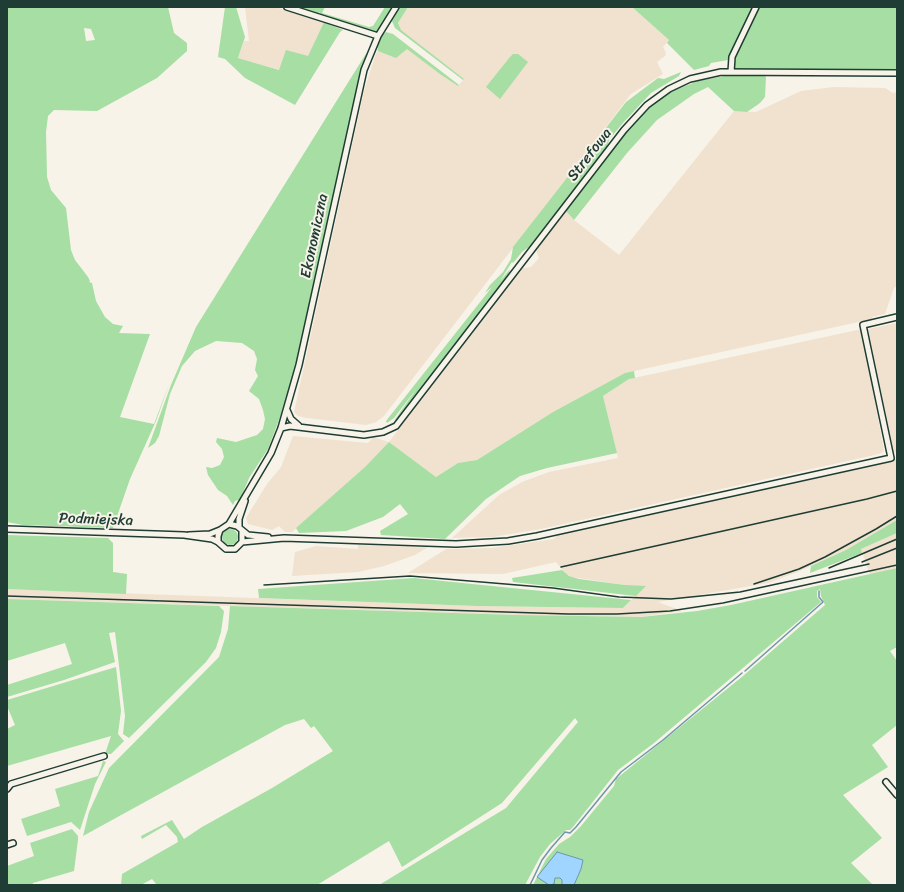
<!DOCTYPE html>
<style>
body{margin:0}
#map{position:relative;width:904px;height:892px;overflow:hidden;background:#f7f3e8;font-family:Sriracha,sans-serif}
canvas{display:block}
.frame{position:absolute;inset:0;border:8px solid #1f3d34;pointer-events:none}
</style>
<div id="map">
<canvas width="904" height="892"></canvas>
<div class="frame"></div>
</div>
<script>
const c = document.querySelector('canvas').getContext('2d');
c.lineJoin = 'round';
function paint(path, color) { c.fillStyle = color; c.fill(path, 'evenodd'); }
const poly = rows => new Path2D(rows.map(r => 'M' + r).join(''));
function trace(path, color, width, dash) { c.strokeStyle = color; c.lineWidth = width; c.lineCap = dash ? 'butt' : 'round'; c.setLineDash(dash || []); c.stroke(path); }
function drawText(font, color, halo, rows, align = 'center') {
  c.font = font + ' Sriracha,sans-serif'; c.lineWidth = 4; c.setLineDash([]); c.textBaseline = 'middle'; c.strokeStyle = halo; c.fillStyle = color; for (const [text, x, y, turn = 0] of rows) {
    c.save(); c.translate(x, y); c.rotate((+turn || 0) * Math.PI / 180); c.textAlign = isNaN(turn) ? turn : align; if (halo) c.strokeText(text, 0, 0); c.fillText(text, 0, 0); c.restore();
  }
}
paint(poly([
 [245,7,275,7,324,22,308,56,280,70,238,58,244,41,249,41],
 [408,7,632,7,669,40,663,47,666,53,665,56,657,62,663,74,631,94,384,416,376,422,366,425,307,418,298,416,294,412,364,91,375,56,383,39,394,37,458,86,464,79,400,30,398,23],
 [834,87,885,88,893,93,897,92,897,286,894,288,885,314,872,317,872,319,625,373,553,412,477,460,458,463,436,477,389,442,365,467,292,532,285,532,279,526,272,530,248,524,246,518,267,484,281,467,293,436,368,443,373,437,389,442,523,268,531,267,539,258,536,250,565,210,574,220,619,255,734,111,756,112,801,91],
 [897,323,897,452,894,453,868,329],
 [862,329,884,451,879,454,541,529,493,537,452,538,499,495,522,482,549,472,618,458,603,396,629,379],
 [897,459,897,520,894,522,846,550,800,571,768,583,658,602,682,611,640,617,517,615,7,599,7,589,477,606,623,608,645,587,625,585,572,577,566,574,556,562,503,574,408,573,446,549,492,548,554,539,557,535],
 [897,533,897,568,870,575,861,549],
 [358,545,428,547,415,555,384,566,358,572,292,576,295,552,316,546,358,549]
]), '#f0e2ce');
paint(poly([
 [7,7,168,7,174,33,187,43,187,51,157,78,97,111,54,110,48,116,46,132,47,177,51,190,66,208,71,250,75,260,88,277,90,281,89,282,92,283,96,301,105,317,113,324,123,326,119,333,150,334,120,417,154,424,170,382,156,421,130,479,113,528,23,525,7,522],
 [84,28,91,29,95,40,86,41],
 [225,7,236,7,245,37,238,58,279,70,286,50,308,56,324,22,343,30,340,32,295,105,245,78,225,59,218,57],
 [295,7,325,7,322,13,369,27,373,26,385,7,393,7,377,31,374,32,320,16,320,12,318,15],
 [400,7,408,7,398,23,401,30,464,79,463,80,395,28,392,21],
 [632,7,897,7,897,71,733,69,734,59,711,63,709,66,694,70,667,43,669,40],
 [386,32,393,34,459,85,458,86,440,74,407,49,396,58,378,51,377,44,381,36],
 [367,52,359,81,297,361,286,401,268,449,249,478,239,502,238,500,235,501,233,505,227,496,218,490,208,475,206,467,212,468,220,465,224,457,222,449,216,442,217,438,236,442,257,435,263,429,265,419,263,410,259,399,249,391,258,376,255,370,257,359,254,351,242,343,216,341,195,351,182,366,170,394,159,436,155,443,148,448,171,385,196,327],
 [518,54,528,62,500,99,486,87,510,57,513,54],
 [681,72,679,76,651,93,622,124,609,140,607,147,530,246,522,252,513,263,512,262,500,281,510,269,508,275,399,417,394,421,417,388,394,418,387,423,386,421,492,287,485,293,490,285,503,272,511,259,513,247,626,102,658,78,664,79],
 [763,74,766,77,765,97,760,103,747,112,734,111,708,87,694,94,657,120,627,153,574,220,565,210,605,157,636,120,651,106,672,91,698,81,724,76],
 [634,371,635,378,629,379,603,396,617,453,547,468,520,476,486,499,445,539,381,535,380,531,408,514,400,504,383,517,346,531,299,533,296,528,365,467,389,442,436,477,458,463,477,460,553,412,625,373],
 [897,520,897,533,861,549,862,553,810,573,811,566,846,550],
 '222 537a8 8 0 1 1 16 0a8 8 0 1 1-16 0Z',
 [7,535,108,538,113,543,113,572,127,574,126,594,7,589],
 [897,568,897,647,890,651,897,661,897,725,872,745,888,767,843,795,882,838,851,863,873,885,533,885,546,859,559,844,570,837,581,826,614,786,616,779,743,676,825,605,821,596,820,589,817,591,817,597,821,602,654,743,618,770,573,827,570,830,566,830,550,844,540,857,525,885,379,885,506,808,578,722,575,718,502,803,402,867,389,841,317,885,157,885,152,879,141,885,121,885,122,874,178,842,177,837,166,825,142,839,141,836,172,820,184,839,202,827,272,788,333,751,314,726,311,728,304,719,285,725,83,836,89,812,109,768,219,657,228,629,230,606,517,615,641,617,697,611,731,605],
 [562,570,569,576,579,579,625,585,646,586,636,596,513,582,512,578],
 [414,578,472,584,631,600,623,608,477,606,259,598,258,589],
 [7,599,219,606,224,611,221,632,216,648,206,662,129,738,123,734,125,716,115,632,109,633,115,662,64,680,7,697,7,685,72,664,65,643,7,661],
 [116,667,121,711,118,734,124,741,111,754,105,754,111,736,7,766,7,729,15,725,7,706,7,700],
 [103,761,106,762,95,784,80,830,71,822,27,836,21,819,60,806,55,789,98,776],
 [72,829,78,836,78,840,74,871,33,883,32,885,7,885,7,866,34,856,30,843]
]), '#a6dea3');
const water = poly([
 [557,852,583,860,581,869,574,885,562,885,562,880,560,878,555,878,554,884,549,885,537,877,557,852]
]);
paint(water, '#9fd5fe');
trace(water, '#6c98ad', 1);
trace(poly([
 [745,671,823,602,819,597,819,591],
 [530,885,542,860,551,848,565,832,570,833,576,827,621,772,663,740,742,673]
]), '#6c98ad', 1.5);
const minor = poly([
 [287,7,378,36],
 [731,72,732,57,756,7],
 [287,410,291,419,299,426],
 [281,428,290,426,364,435,383,432,396,426,624,130,647,105,669,89,690,79,721,72,897,73],
 [229,524,271,453,281,428,299,365,364,70,378,36,396,7],
 [239,527,239,519,245,501],
 [7,529,184,535,212,539,218,542],
 [242,532,242,542,235,549,226,549,218,542,218,536,220,530,229,524,237,526,248,535,268,537],
 [189,535,210,534,220,530],
 [242,542,284,538,456,544,508,541,537,536,891,458,863,325,897,317],
 [886,782,897,795],
 [7,789,11,784,104,756],
 [7,845,13,843]
]);
trace(minor, '#1f3d34', 8);
trace(minor, '#f7f3e8', 5);
trace(poly([
 [862,562,897,548],
 [561,567,867,499,897,491],
 [829,568,897,539],
 [754,584,799,569,825,557,876,529,897,516],
 [264,585,410,576,553,588,619,597,671,599,740,592,869,564],
 [7,596,568,614,617,614,670,611,723,603,897,565]
]), '#1f3d34', 1.5);
drawText('15px', '#1f3d34', '#f7f3e8', [
 ["Strefowa",590,155,-52],
 ["Ekonomiczna",315,236,-78],
 ["Podmiejska",96,520,2]
]);
</script>
